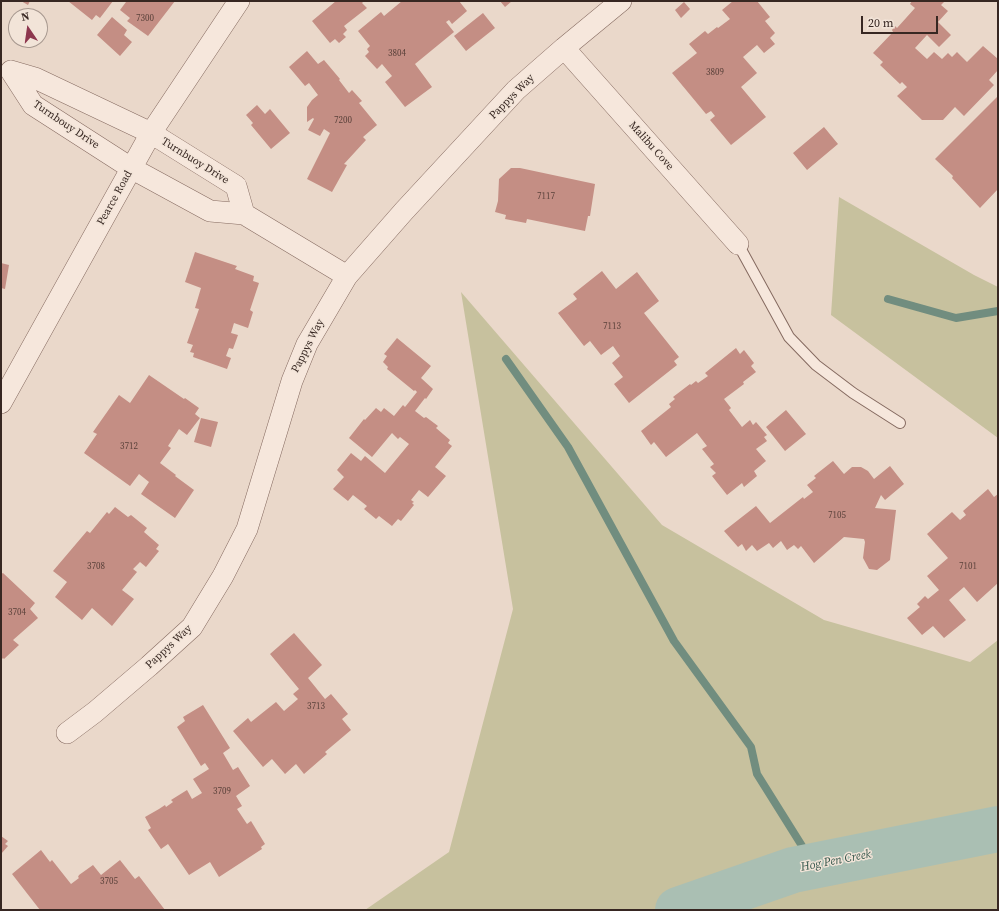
<!DOCTYPE html>
<style>
body{margin:0}
#map{position:relative;width:999px;height:911px;overflow:hidden;background:#ead8ca;font-family:"Source Serif 4",serif}
canvas{display:block}
.frame{position:absolute;inset:0;border:2px solid #372722;pointer-events:none}
.north{position:absolute;left:8px;top:8px;width:40px;height:40px;box-sizing:border-box;background:#f2e4d8;border:1px solid #a7988f;border-radius:50%;rotate:347deg;font-size:11px;font-weight:700;line-height:16px;text-align:center;color:#372722}
.north::after{content:'';display:block;margin:auto;width:14px;height:18px;background:#8d374e;clip-path:polygon(50% 0,100% 100%,50% 72%,0 100%)}
.scale{position:absolute;left:861px;top:16px;width:77px;height:18px;box-sizing:border-box;border:2px solid #372722;border-top:0;padding-left:5px;font-size:12px;line-height:14px;white-space:nowrap;color:#372722;-webkit-text-stroke:3px #f2e4d8;paint-order:stroke}
</style>
<div id="map">
<canvas width="999" height="911"></canvas>
<div class="frame"></div>
<div class="north">N</div>
<div class="scale">20 m</div>
</div>
<script>
const c = document.querySelector('canvas').getContext('2d');
c.lineJoin = 'round';
function paint(path, color) { c.fillStyle = color; c.fill(path, 'evenodd'); }
const poly = rows => new Path2D(rows.map(r => 'M' + r).join(''));
function trace(path, color, width, dash) { c.strokeStyle = color; c.lineWidth = width; c.lineCap = dash ? 'butt' : 'round'; c.setLineDash(dash || []); c.stroke(path); }
function drawText(font, color, halo, rows, align = 'center') {
  c.font = font + ' "Source Serif 4",serif'; c.lineWidth = 3; c.setLineDash([]); c.textBaseline = 'middle'; c.strokeStyle = halo; c.fillStyle = color; for (const [text, x, y, turn = 0] of rows) {
    c.save(); c.translate(x, y); c.rotate((+turn || 0) * Math.PI / 180); c.textAlign = isNaN(turn) ? turn : align; if (halo) c.strokeText(text, 0, 0); c.fillText(text, 0, 0); c.restore();
  }
}
paint(poly([
 [839,197,974,275,998,287,998,438,831,315],
 [461,292,662,525,824,620,970,662,998,640,998,910,365,910,449,852,513,609]
]), '#c7c19e');
trace(poly([
 [888,299,956,318,998,311],
 [506,359,568,447,674,641,751,747,757,774,814,865]
]), '#718d7f', 8);
trace(poly([
 [678,910,793,870,998,829]
]), '#aabfb3', 46);
paint(poly([
 [21,1,30,1,28,5],
 [68,1,113,1,100,18,96,15,92,20],
 [124,1,175,1,148,36,127,21,130,18,120,10,126,2],
 [336,1,364,1,362,3,367,8,344,26,347,30,343,34,346,37,339,43,335,39,330,43,312,21],
 [402,1,459,1,467,11,452,24,449,20,446,22,454,32,415,64,432,87,405,107,385,82,392,76,382,64,377,69,365,56,369,52,367,49,370,46,358,31,381,12,384,16],
 [500,1,512,1,505,7],
 [733,1,757,1,770,17,765,21,775,33,770,38,775,44,764,53,757,45,743,57,757,73,741,87,766,117,731,145,710,120,715,116,711,111,706,114,672,73,697,53,689,44,705,31,708,34,717,27,718,28,730,19,722,10],
 [912,1,943,1,944,2,941,5,948,11,938,22,951,35,939,47,927,35,915,48,927,59,934,52,942,59,948,53,952,57,957,52,967,62,983,46,998,59,998,70,989,80,994,85,964,116,955,107,943,120,922,120,897,96,907,87,902,82,900,84,880,65,883,62,873,53,893,32,892,30,895,26,897,28,915,8,910,4],
 [684,2,690,9,681,18,675,10],
 [483,13,495,28,466,51,454,36],
 [112,17,127,30,124,35,132,42,120,56,97,35],
 [307,51,318,64,324,60,340,79,339,80,349,93,352,90,362,101,359,103,377,125,363,137,366,140,344,164,347,165,332,192,307,179,330,133,324,129,320,136,308,130,314,119,313,118,307,122,307,107,312,100,318,95,309,83,305,86,289,67],
 [998,96,998,189,980,208,952,178,953,176,935,159],
 [257,105,265,114,270,109,290,133,271,149,251,125,253,123,246,115],
 [824,127,838,144,807,170,793,153],
 [511,168,520,168,595,184,590,216,588,216,585,231,527,219,526,223,505,219,506,215,495,212,498,201,499,179],
 [195,252,237,266,235,269,254,276,253,281,259,283,250,310,253,312,248,328,234,323,231,333,238,335,233,349,229,348,226,356,231,358,227,369,193,357,194,353,190,352,193,345,187,343,199,309,195,308,201,288,185,282],
 [1,263,9,265,5,289,1,288],
 [602,271,616,289,637,272,659,301,644,313,679,357,674,361,677,365,629,403,614,384,623,377,612,363,620,356,613,346,601,355,590,341,584,346,558,313,577,299,573,294],
 [397,338,431,366,421,378,433,389,426,399,425,398,415,411,424,418,426,417,438,426,436,428,450,440,448,443,452,446,435,467,446,476,428,497,419,490,411,500,414,502,412,503,414,505,401,521,398,519,392,526,379,516,376,519,364,509,367,506,353,495,348,501,333,489,344,477,337,470,351,453,361,461,365,456,385,473,409,444,400,437,398,439,392,433,372,457,349,438,364,419,365,420,376,408,381,412,384,408,394,416,403,405,405,407,417,392,415,390,414,391,387,369,388,367,383,362,387,356,384,354],
 [736,348,740,354,744,350,754,363,751,366,756,372,743,382,744,384,724,399,731,408,729,410,742,427,750,420,753,425,756,422,767,435,764,437,767,441,756,449,766,461,754,471,757,476,744,487,742,483,727,495,712,476,716,473,710,467,714,464,702,449,707,446,697,433,666,457,654,442,651,445,641,431,671,407,669,404,675,399,673,397,690,384,691,385,696,381,698,383,708,376,705,373],
 [149,375,184,399,185,398,199,408,195,414,200,418,187,435,179,429,168,446,171,448,160,463,176,475,175,476,194,490,175,518,141,494,149,482,139,474,130,486,84,453,97,434,93,432,119,395,130,403],
 [786,410,806,434,785,451,766,427],
 [201,418,218,422,211,447,194,442],
 [833,461,844,474,852,467,861,467,868,471,874,479,890,466,904,484,885,500,881,495,875,508,896,510,890,560,877,570,869,569,863,558,865,542,864,539,844,537,814,563,801,546,798,549,794,545,787,550,781,541,773,548,769,543,757,551,752,545,746,551,742,544,738,547,724,531,756,506,770,523,803,497,804,499,813,492,807,485,816,478,814,476],
 [988,489,994,497,998,494,998,583,977,602,964,587,949,600,966,620,944,638,933,626,922,635,907,618,920,607,917,604,925,596,928,599,939,590,927,576,948,558,927,534,952,512,960,520,966,515,963,511],
 [115,507,128,517,131,515,147,528,144,532,159,545,156,549,159,551,146,567,140,562,133,569,137,572,122,590,134,599,112,626,92,608,82,620,55,597,67,582,53,571,87,531,90,533,107,512,109,514],
 [3,573,35,603,30,609,38,618,13,640,19,645,4,659,3,658,1,660,1,574],
 [294,633,322,665,308,678,325,699,331,694,348,714,342,719,351,730,325,752,327,754,304,774,296,764,285,774,272,759,263,767,233,731,248,718,251,722,276,702,284,711,298,699,293,694,299,689,270,654],
 [203,705,230,748,223,753,233,770,238,767,250,786,236,796,242,806,237,809,247,824,251,821,265,844,261,847,262,849,219,877,210,862,189,875,168,844,161,849,148,830,151,828,145,817,159,809,165,805,166,807,173,802,171,800,187,790,192,799,202,793,193,779,209,769,205,763,201,766,177,727,185,721,183,717],
 [1,836,8,841,5,844,8,846,1,854],
 [41,850,50,862,52,860,71,884,79,878,78,877,79,875,93,865,101,875,120,860,135,879,139,876,165,910,40,910,12,874]
]), '#c48e84');
const service = poly([
 [738,244,789,337,816,365,853,393,900,423]
]);
const minor = poly([
 [564,48,738,244],
 [11,71,35,78,151,133,236,186,244,214,210,211,131,168,33,105,11,71],
 [244,214,347,276],
 [1,403,151,133,239,1],
 [67,733,95,712,149,666,192,627,223,576,247,529,292,381,307,344,347,276,404,211,516,90,564,48,621,1]
]);
trace(service, '#856a60', 12);
trace(minor, '#856a60', 22);
trace(service, '#f6e7dc', 10);
trace(minor, '#f6e7dc', 21);
drawText('9px', '#5a413a', null, [
 ["7300",145,19],
 ["3804",397,54],
 ["3809",715,73],
 ["7200",343,121],
 ["7117",546,197],
 ["7113",612,327],
 ["3712",129,447],
 ["7105",837,516],
 ["3708",96,567],
 ["7101",968,567],
 ["3704",17,613],
 ["3713",316,707],
 ["3709",222,792],
 ["3705",109,882]
]);
drawText('11px', '#372722', '#f2e4d8', [
 ["Pappys Way",512,97,-45],
 ["Turnbouy Drive",66,125,34],
 ["Malibu Cove",651,146,48],
 ["Turnbuoy Drive",195,161,32],
 ["Pearce Road",115,198,-61],
 ["Pappys Way",308,346,-63],
 ["Pappys Way",169,647,-43]
]);
drawText('italic 12px', '#33554a', '#f2e4d8', [
 ["Hog Pen Creek",836,861,-11]
]);
</script>
